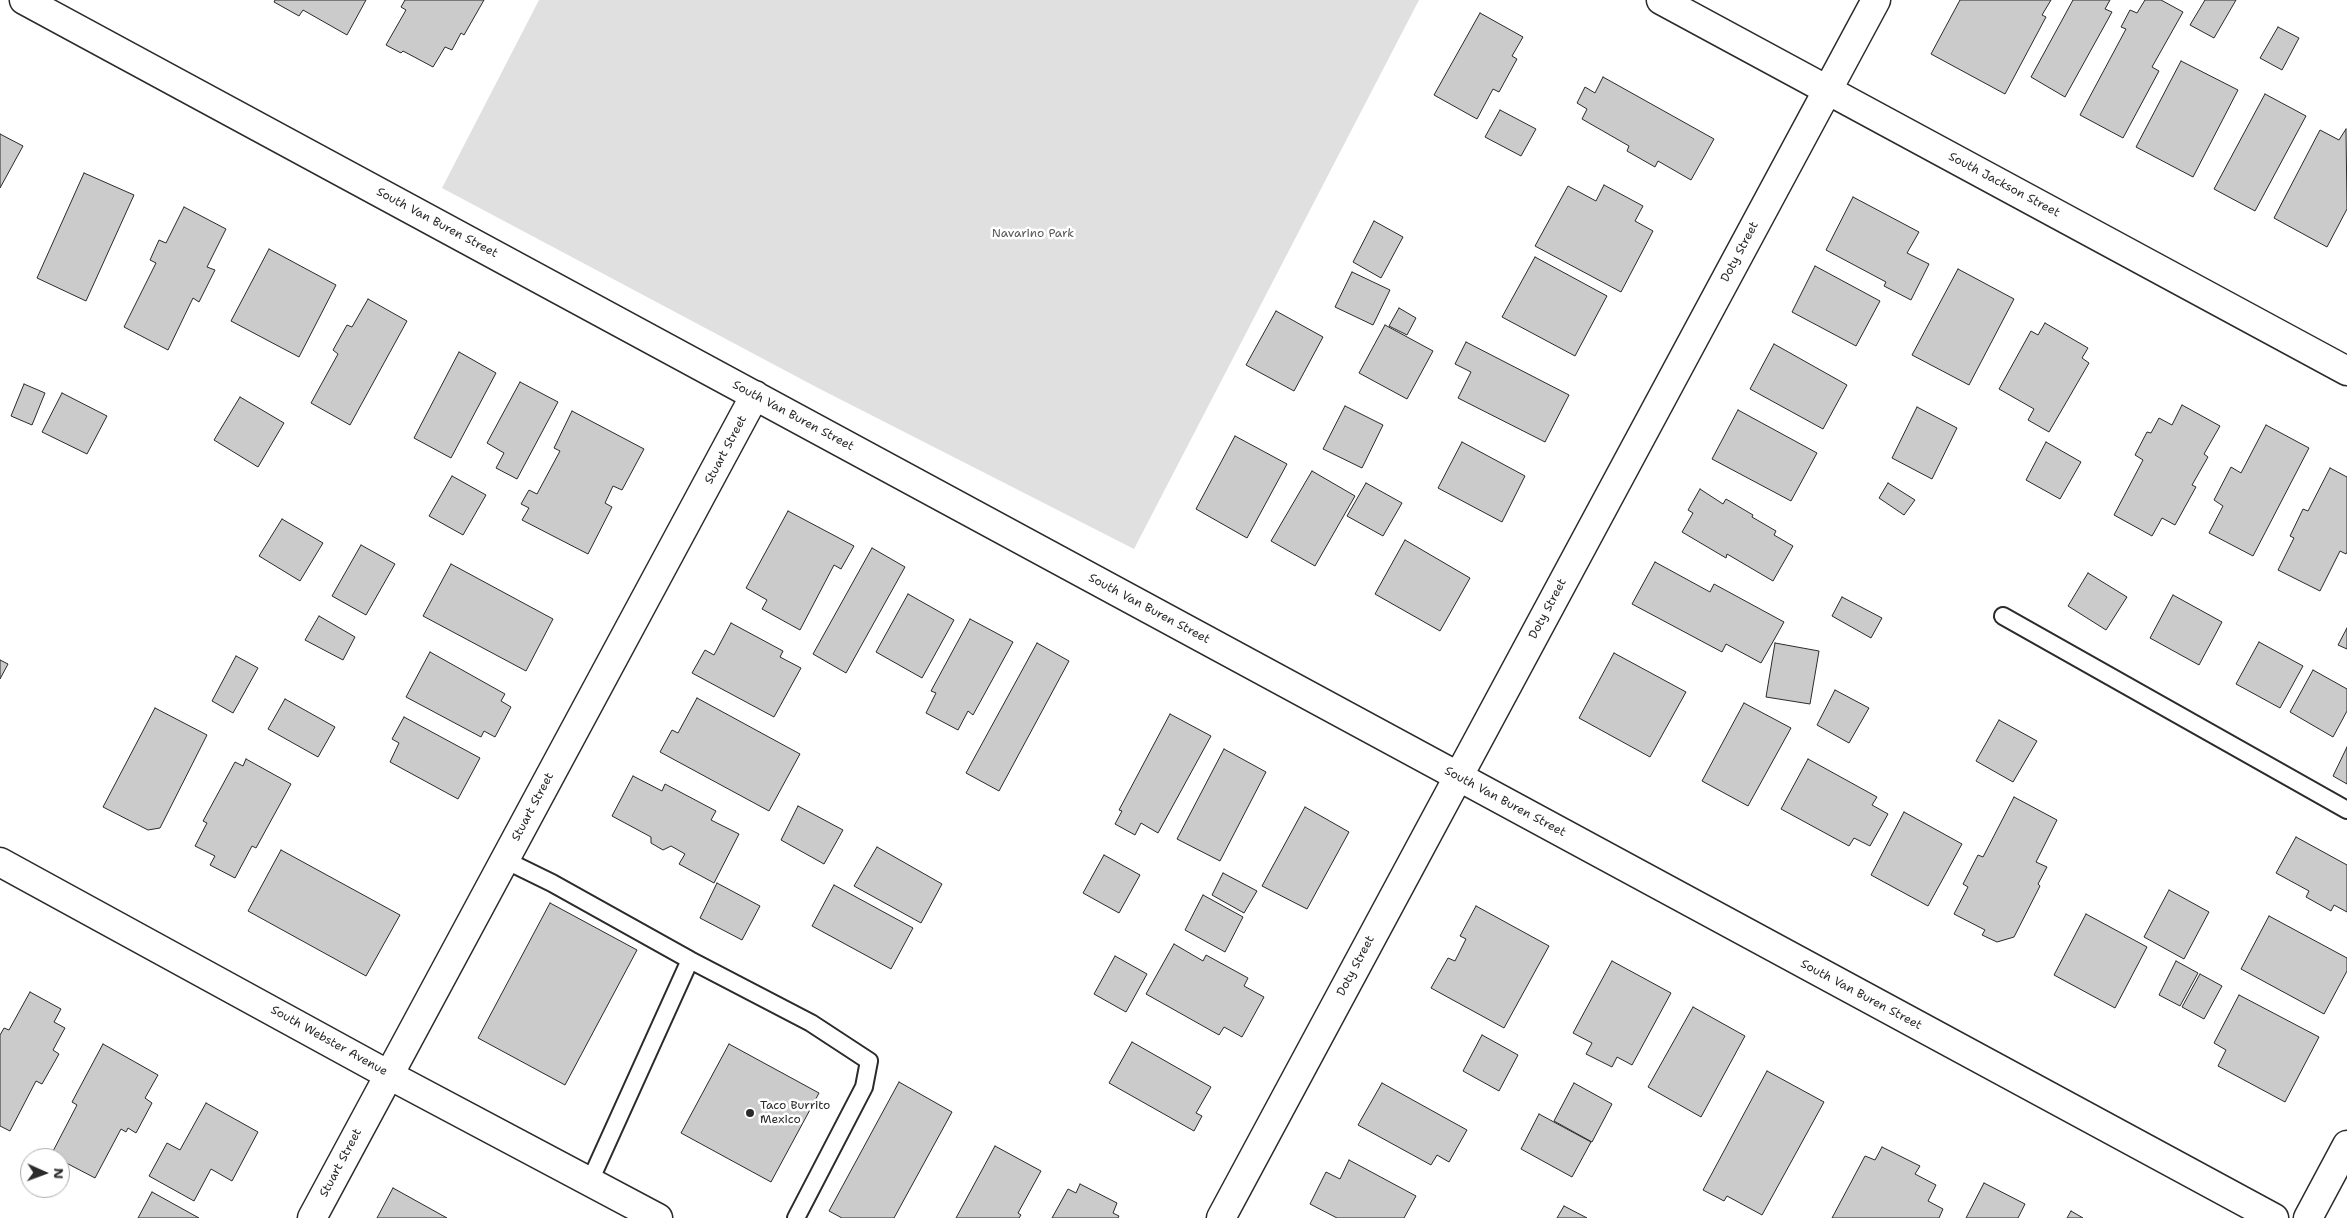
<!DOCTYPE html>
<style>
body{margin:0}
#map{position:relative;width:2347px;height:1218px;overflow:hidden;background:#fff;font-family:"Shantell Sans",sans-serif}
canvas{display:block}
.north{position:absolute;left:20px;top:1148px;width:50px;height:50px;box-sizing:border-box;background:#fff;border:1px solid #aaa;border-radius:50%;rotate:92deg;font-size:14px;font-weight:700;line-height:20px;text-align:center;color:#2b2b2b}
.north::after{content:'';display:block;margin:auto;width:18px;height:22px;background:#2b2b2b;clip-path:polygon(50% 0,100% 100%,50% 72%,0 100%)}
</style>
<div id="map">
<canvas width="2347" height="1218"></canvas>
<div class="north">N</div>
</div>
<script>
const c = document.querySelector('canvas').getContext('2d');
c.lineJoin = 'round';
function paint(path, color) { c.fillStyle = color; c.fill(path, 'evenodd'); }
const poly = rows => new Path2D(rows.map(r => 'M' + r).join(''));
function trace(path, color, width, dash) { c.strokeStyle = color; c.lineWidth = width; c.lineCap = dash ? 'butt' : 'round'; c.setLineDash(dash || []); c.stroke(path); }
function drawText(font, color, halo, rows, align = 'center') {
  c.font = font + ' "Shantell Sans",sans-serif'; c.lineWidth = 5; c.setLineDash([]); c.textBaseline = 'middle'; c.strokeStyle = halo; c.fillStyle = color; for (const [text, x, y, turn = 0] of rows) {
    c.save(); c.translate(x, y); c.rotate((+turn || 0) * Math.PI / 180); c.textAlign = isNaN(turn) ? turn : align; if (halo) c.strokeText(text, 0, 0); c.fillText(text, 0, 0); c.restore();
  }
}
paint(poly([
 [539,0,1419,0,1134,549,818,388,442,188]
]), '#e0e0e0');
const building = poly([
 [275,0,366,0,347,35,303,10,299,16,274,2,275,0],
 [405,0,484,0,464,35,461,33,452,50,445,47,433,67,403,51,401,53,386,45,406,10,401,7,405,0],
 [1960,0,2051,0,2042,15,2046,17,2005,94,1931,54,1960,0],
 [2073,0,2110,0,2105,9,2112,12,2065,97,2031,77,2073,0],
 [2145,0,2161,0,2183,12,2152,67,2159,71,2123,138,2080,115,2126,29,2121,27,2130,10,2137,13,2145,0],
 [2205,0,2236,0,2214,38,2190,25,2205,0],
 [1480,13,1523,37,1512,56,1517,59,1499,92,1493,89,1477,119,1434,95,1480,13],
 [2278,27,2299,38,2282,70,2260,58,2278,27],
 [2181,61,2238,90,2193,177,2136,147,2181,61],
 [1603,77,1714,139,1691,180,1658,161,1655,167,1627,151,1629,146,1582,119,1587,109,1577,103,1585,87,1595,93,1603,77],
 [2265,94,2306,116,2255,211,2214,189,2265,94],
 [1500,110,1536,129,1521,156,1485,137,1500,110],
 [2346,129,2347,209,2327,247,2274,218,2320,130,2339,140,2346,129],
 [0,134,23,146,0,188,0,134],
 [84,173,134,195,86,301,37,278,84,173],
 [1604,185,1643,206,1635,221,1653,231,1621,292,1535,246,1568,186,1596,201,1604,185],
 [1853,197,1919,232,1907,253,1929,264,1911,300,1884,286,1886,282,1826,250,1853,197],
 [184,207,226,229,207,267,215,270,199,302,193,298,168,350,124,327,156,263,150,260,159,240,166,243,184,207],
 [1374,221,1403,237,1381,278,1353,262,1374,221],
 [269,249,336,285,299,357,231,321,269,249],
 [1535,257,1607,296,1575,356,1502,317,1535,257],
 [1815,266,1880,301,1856,346,1792,312,1815,266],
 [1958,269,2014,299,1969,385,1912,355,1958,269],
 [1352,272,1390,290,1373,325,1335,307,1352,272],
 [368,299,407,321,350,425,311,403,338,354,333,350,347,325,352,327,368,299],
 [1399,308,1416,318,1407,335,1389,326,1399,308],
 [1276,311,1323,337,1294,391,1246,365,1276,311],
 [2045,323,2088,348,2082,358,2089,363,2049,432,2028,420,2034,409,1999,389,2031,331,2038,335,2045,323],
 [1385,325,1433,351,1407,399,1359,373,1385,325],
 [1466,342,1569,395,1545,442,1458,398,1471,372,1455,364,1466,342],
 [1774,344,1847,385,1823,429,1750,389,1774,344],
 [459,352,496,373,451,458,414,438,459,352],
 [520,382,558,402,517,479,496,468,504,453,487,443,520,382],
 [24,384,45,393,32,425,11,416,24,384],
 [62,393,107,416,87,454,42,432,62,393],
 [240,397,284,423,258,467,214,440,240,397],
 [2182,405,2220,426,2204,454,2208,457,2192,485,2196,487,2175,525,2162,518,2152,536,2114,515,2143,460,2135,455,2147,432,2151,433,2159,418,2172,425,2182,405],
 [1345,406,1383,425,1362,468,1323,449,1345,406],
 [1917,407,1957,428,1932,479,1892,458,1917,407],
 [1738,410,1817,453,1791,501,1712,459,1738,410],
 [572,411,644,449,622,490,613,486,605,503,612,507,588,554,522,520,529,508,521,504,529,490,537,494,560,451,554,448,572,411],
 [2266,425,2309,448,2253,556,2209,533,2223,506,2214,500,2231,467,2241,473,2266,425],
 [1235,436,1287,464,1247,538,1196,509,1235,436],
 [1462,442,1525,476,1502,522,1438,488,1462,442],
 [2046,442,2081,462,2060,499,2026,480,2046,442],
 [2330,468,2347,477,2347,552,2346,554,2340,551,2320,591,2278,570,2294,538,2290,536,2303,509,2308,511,2330,468],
 [1312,471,1355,496,1315,566,1271,541,1312,471],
 [452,476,486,495,463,535,429,516,452,476],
 [1366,483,1402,503,1383,536,1347,516,1366,483],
 [1888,483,1915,500,1904,515,1879,498,1888,483],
 [1700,489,1723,504,1726,499,1753,515,1752,517,1776,531,1774,535,1793,546,1773,581,1727,554,1726,558,1682,532,1693,513,1688,510,1700,489],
 [788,511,854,546,841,569,834,565,800,630,762,609,767,600,746,588,788,511],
 [282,519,323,543,300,581,259,556,282,519],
 [1405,540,1470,578,1440,631,1375,594,1405,540],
 [361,545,395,564,366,615,332,596,361,545],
 [872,548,905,567,846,673,813,654,872,548],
 [1655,562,1710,592,1714,584,1784,622,1761,663,1726,644,1722,652,1632,604,1655,562],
 [451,564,553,619,526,671,423,616,451,564],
 [2088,573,2127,597,2106,630,2068,606,2088,573],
 [908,594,954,620,922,678,876,652,908,594],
 [2173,595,2222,622,2199,665,2150,638,2173,595],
 [1842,597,1882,618,1871,638,1832,616,1842,597],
 [319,616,355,637,343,660,305,640,319,616],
 [970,619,1013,642,973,715,968,711,958,730,926,713,936,693,931,691,970,619],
 [731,623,783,651,780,657,801,668,774,717,692,673,705,650,714,655,731,623],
 [2347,628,2347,649,2338,645,2347,628],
 [2259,642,2303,666,2280,708,2236,684,2259,642],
 [1037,643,1069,661,999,791,966,773,1037,643],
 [1775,643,1819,651,1810,704,1766,697,1775,643],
 [430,652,505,694,501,701,511,707,495,737,484,731,481,737,406,697,430,652],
 [1614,653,1686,692,1650,757,1579,718,1614,653],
 [236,656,258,668,233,713,212,701,236,656],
 [0,660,8,664,0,679,0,660],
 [2313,670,2347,689,2347,711,2333,737,2290,712,2313,670],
 [1835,690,1869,708,1849,743,1817,725,1835,690],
 [697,698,800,754,769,811,660,752,672,730,678,733,697,698],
 [285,699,335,727,318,757,268,729,285,699],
 [1744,703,1791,728,1748,806,1702,781,1744,703],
 [155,708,207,735,160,828,148,830,103,807,155,708],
 [1170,714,1211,736,1158,833,1141,823,1135,835,1115,824,1122,811,1119,810,1170,714],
 [404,717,480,758,458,799,390,762,399,743,392,739,404,717],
 [1999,720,2037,741,2013,782,1976,761,1999,720],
 [2347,747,2347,784,2333,776,2347,747],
 [1224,749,1266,772,1220,861,1177,839,1224,749],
 [246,759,291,784,256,848,252,846,235,878,210,865,215,856,195,846,207,823,203,821,235,762,243,766,246,759],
 [1808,759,1877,797,1872,805,1888,814,1870,846,1854,838,1849,846,1781,809,1808,759],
 [633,776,662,791,665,784,716,811,711,820,739,834,714,883,679,864,685,854,671,846,663,850,651,843,651,837,612,816,633,776],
 [2014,797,2057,820,2036,862,2047,867,2038,884,2040,886,2014,937,1997,942,1982,935,1985,930,1954,914,1968,887,1963,884,1978,855,1983,857,2014,797],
 [798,806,843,830,824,864,781,840,798,806],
 [1305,807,1349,832,1307,909,1262,886,1305,807],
 [1904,812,1962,844,1928,906,1871,875,1904,812],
 [2296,837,2347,865,2347,912,2334,905,2331,911,2306,897,2309,891,2276,873,2296,837],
 [877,847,942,884,921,923,854,886,877,847],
 [281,850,400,915,366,976,248,911,281,850],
 [1104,855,1140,875,1119,913,1083,893,1104,855],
 [1223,873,1257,891,1244,913,1212,895,1223,873],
 [717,883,760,906,742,940,700,918,717,883],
 [834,885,913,928,891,969,812,926,834,885],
 [2169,890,2209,912,2184,959,2144,937,2169,890],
 [1203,895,1243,917,1225,952,1185,930,1203,895],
 [550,903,637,950,565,1085,478,1038,550,903],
 [1476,906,1549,946,1504,1028,1431,988,1448,958,1455,961,1466,939,1460,936,1476,906],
 [2086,914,2147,947,2115,1008,2054,975,2086,914],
 [2269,916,2347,958,2347,971,2324,1014,2241,969,2269,916],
 [1174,944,1203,961,1206,955,1248,978,1244,986,1264,997,1242,1037,1224,1027,1219,1035,1146,994,1174,944],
 [1115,956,1147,974,1126,1012,1094,994,1115,956],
 [1612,961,1671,993,1632,1065,1617,1057,1612,1067,1586,1054,1592,1043,1573,1033,1612,961],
 [2176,961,2198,973,2180,1006,2159,995,2176,961],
 [2200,974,2222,986,2204,1019,2182,1007,2200,974],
 [30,992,61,1009,54,1022,65,1028,53,1050,59,1054,42,1084,36,1081,10,1131,0,1126,0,1035,4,1028,9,1030,30,992],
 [2239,995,2319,1037,2285,1102,2218,1066,2226,1050,2214,1043,2239,995],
 [1693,1007,1745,1036,1701,1117,1648,1087,1693,1007],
 [1482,1035,1518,1055,1499,1091,1463,1071,1482,1035],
 [1132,1042,1211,1087,1196,1113,1202,1116,1194,1131,1109,1083,1132,1042],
 [103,1044,158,1075,145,1098,152,1103,136,1133,128,1128,126,1132,121,1129,95,1178,51,1155,77,1105,72,1102,103,1044],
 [729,1044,819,1093,771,1182,681,1133,729,1044],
 [1767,1071,1824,1102,1762,1215,1727,1196,1724,1201,1703,1190,1767,1071],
 [899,1082,952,1112,894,1218,842,1218,829,1211,899,1082],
 [1382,1083,1467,1130,1449,1162,1437,1155,1431,1165,1358,1125,1382,1083],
 [1574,1083,1612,1104,1592,1142,1554,1121,1574,1083],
 [206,1103,258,1132,232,1181,211,1169,194,1201,149,1176,167,1143,180,1150,206,1103],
 [1539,1114,1591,1142,1572,1177,1521,1149,1539,1114],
 [995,1146,1041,1171,1018,1213,1021,1215,1019,1218,956,1218,995,1146],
 [1882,1147,1920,1166,1915,1174,1936,1185,1928,1201,1943,1209,1939,1218,1832,1218,1865,1156,1875,1160,1882,1147],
 [1349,1160,1416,1196,1404,1218,1337,1218,1310,1204,1326,1172,1340,1179,1349,1160],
 [1984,1183,2025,1204,2018,1218,1966,1218,1984,1183],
 [1080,1184,1117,1203,1113,1213,1119,1216,1118,1218,1052,1218,1068,1189,1076,1193,1080,1184],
 [393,1188,447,1218,377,1218,393,1188],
 [152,1192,199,1218,138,1218,152,1192],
 [1564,1206,1587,1218,1557,1218,1564,1206],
 [2071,1211,2083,1218,2067,1218,2071,1211]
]);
paint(building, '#cbcbcb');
trace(building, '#2b2b2b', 1);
const service = poly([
 [2003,616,2347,810],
 [505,860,552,883,690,960,590,1181],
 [690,960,811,1023,869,1061,864,1087,796,1218]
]);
const minor = poly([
 [24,0,2274,1218],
 [1661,0,2347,371],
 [312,1218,755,395],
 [1221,1218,1876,0]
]);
const tertiary = poly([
 [2308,1218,2347,1145]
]);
const secondary = poly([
 [0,862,389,1075,658,1218]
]);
trace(service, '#2b2b2b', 20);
trace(minor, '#2b2b2b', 31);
trace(tertiary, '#2b2b2b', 31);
trace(secondary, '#2b2b2b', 31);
trace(service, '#fff', 16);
trace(minor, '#fff', 28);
trace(tertiary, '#fff', 28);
trace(secondary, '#fff', 28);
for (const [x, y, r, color] of [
 [750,1113,5,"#2b2b2b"]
]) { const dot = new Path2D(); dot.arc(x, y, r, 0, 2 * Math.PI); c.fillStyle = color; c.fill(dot); trace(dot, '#fff', 2); }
drawText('12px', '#2b2b2b', '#fff', [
 ["South Jackson Street",2004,185,28],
 ["South Van Buren Street",437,223,28],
 ["Doty Street",1740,252,-62],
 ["South Van Buren Street",793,416,28],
 ["Stuart Street",726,450,-62],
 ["South Van Buren Street",1149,609,28],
 ["Doty Street",1548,609,-62],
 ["South Van Buren Street",1505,802,28],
 ["Stuart Street",533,807,-62],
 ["Doty Street",1356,966,-62],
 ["South Van Buren Street",1861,995,28],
 ["South Webster Avenue",329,1041,29],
 ["Stuart Street",341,1163,-62]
]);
drawText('12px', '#585858', '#fff', [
 ["Navarino Park",1033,234]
]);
drawText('12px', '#2b2b2b', '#fff', [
 ["Taco Burrito",760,1106],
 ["Mexico",760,1120]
], 'left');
</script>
